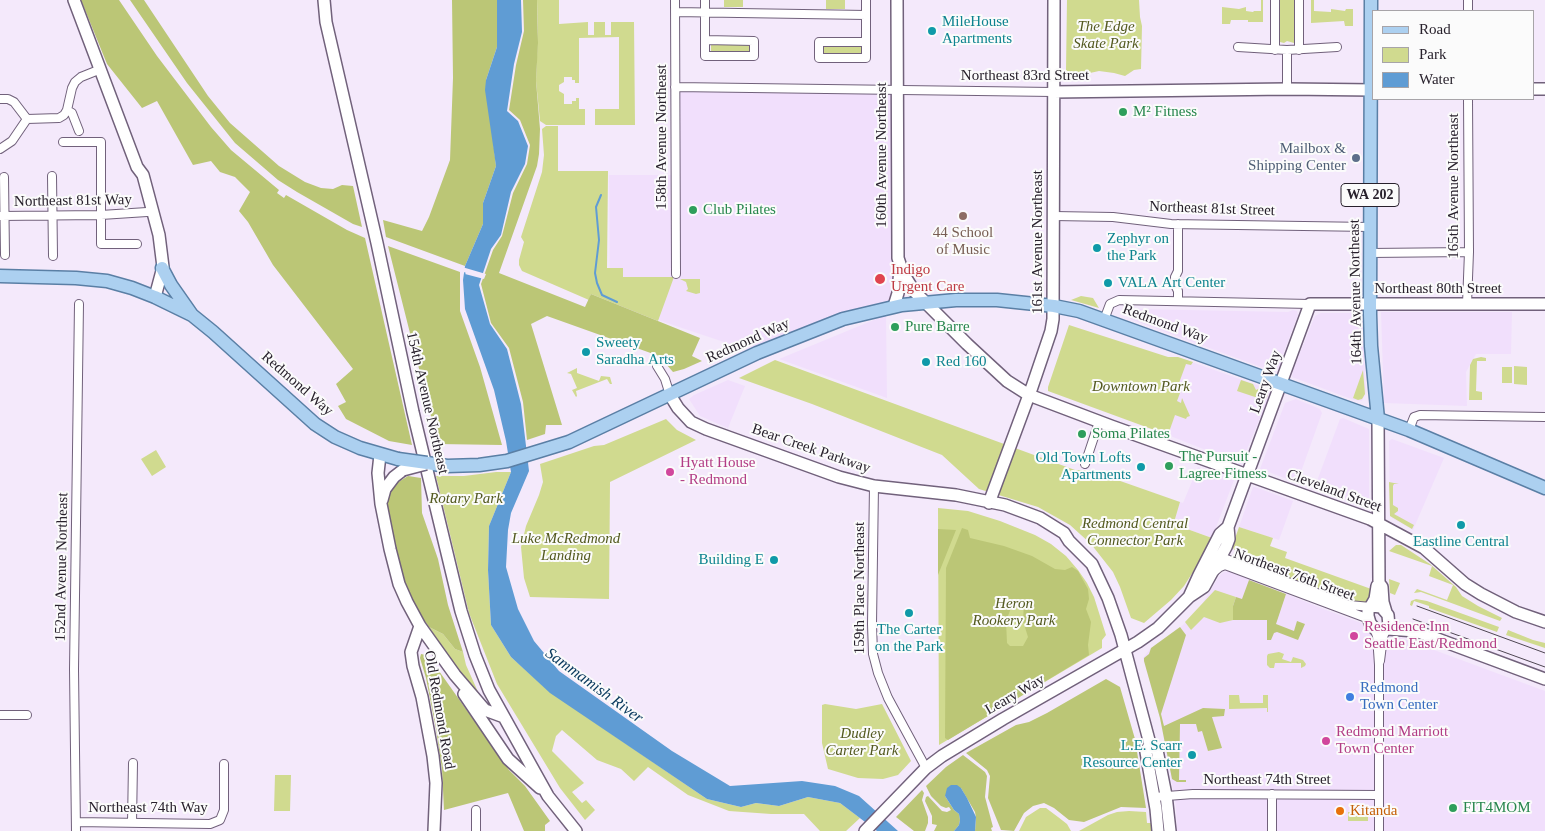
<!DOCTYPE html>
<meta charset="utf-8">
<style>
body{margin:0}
#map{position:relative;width:1545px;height:831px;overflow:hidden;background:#f4e9fb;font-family:Georgia,serif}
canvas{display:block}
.legend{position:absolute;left:1372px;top:10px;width:162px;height:90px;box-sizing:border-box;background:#fbfbfb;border:1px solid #a7a4a8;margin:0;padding:6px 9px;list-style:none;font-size:15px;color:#28212c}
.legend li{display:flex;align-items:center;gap:10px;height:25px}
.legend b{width:25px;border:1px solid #a7a4a8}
</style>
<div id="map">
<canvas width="1545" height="831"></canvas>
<ul class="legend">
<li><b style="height:6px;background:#acd0f0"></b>Road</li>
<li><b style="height:14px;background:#d0da8f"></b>Park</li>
<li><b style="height:14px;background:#5f9cd4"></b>Water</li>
</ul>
</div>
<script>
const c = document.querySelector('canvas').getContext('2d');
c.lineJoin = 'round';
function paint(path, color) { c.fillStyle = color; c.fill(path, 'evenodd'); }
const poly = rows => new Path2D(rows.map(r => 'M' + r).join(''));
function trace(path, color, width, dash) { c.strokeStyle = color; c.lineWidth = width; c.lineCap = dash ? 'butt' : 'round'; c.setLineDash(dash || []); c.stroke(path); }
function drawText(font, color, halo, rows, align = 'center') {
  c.font = font + ' Georgia,serif'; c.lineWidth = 4; c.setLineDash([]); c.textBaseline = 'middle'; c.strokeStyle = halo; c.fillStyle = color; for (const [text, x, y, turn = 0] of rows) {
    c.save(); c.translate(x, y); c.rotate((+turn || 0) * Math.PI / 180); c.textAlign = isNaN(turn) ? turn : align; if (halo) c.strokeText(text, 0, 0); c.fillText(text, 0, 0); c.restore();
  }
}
paint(poly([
 [675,87,897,90,897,301,757,353,610,304,609,175,676,175],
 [1133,309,1288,312,1293,310,1297,311,1298,315,1282,357,1280,367,1275,372,1130,319],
 [1381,312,1512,312,1511,354,1476,354,1466,372,1467,406,1384,403],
 [1321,313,1356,313,1362,316,1366,392,1362,401,1354,400,1292,377,1293,370,1315,316],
 [886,315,887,398,779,359],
 [1186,360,1268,389,1269,394,1267,401,1241,464,1168,435,1175,414,1178,384],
 [728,380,745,386,728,428,700,416,689,399,694,395],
 [1296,399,1320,409,1322,413,1297,483,1269,472,1260,471,1260,469,1285,403],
 [1343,418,1369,429,1369,509,1314,489,1340,419],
 [1392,439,1444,458,1413,530,1392,518,1390,513,1389,441],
 [1198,467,1234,480,1212,538,1176,525,1175,519,1180,502,1183,503],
 [1253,487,1255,487,1293,501,1279,540,1239,527],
 [1229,571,1326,610,1545,691,1545,831,1177,831,1176,806,1160,718,1143,658,1150,649,1169,637,1184,624,1202,604,1220,575,1224,572]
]), '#f1dffc');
paint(poly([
 [537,0,559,0,559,24,588,22,588,35,594,35,594,22,605,22,605,35,611,35,611,22,634,22,635,125,595,125,595,109,619,109,619,37,579,38,579,83,575,83,575,80,572,80,572,77,564,77,564,82,559,85,559,91,564,94,564,104,572,104,572,101,576,101,576,98,579,98,579,109,585,109,585,125,546,125,540,121,536,81,538,33],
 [724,0,743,0,743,7,724,7],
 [826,0,845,0,845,9,826,9],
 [1067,0,1139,0,1140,17,1142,26,1141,69,1134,70,1125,76,1114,73,1099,71,1090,73,1076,79,1066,70],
 [1261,0,1263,0,1263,22,1248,22,1248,20,1231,20,1230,24,1222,24,1222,7,1239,9,1246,7,1246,11,1253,12,1254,11,1261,11],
 [1280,0,1295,0,1294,43,1287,41,1284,43,1280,42],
 [1311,0,1314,0,1314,11,1331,12,1331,9,1345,11,1346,9,1353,9,1353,26,1345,26,1344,21,1311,23],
 [711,42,752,44,752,53,711,54],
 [862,44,862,55,824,55,821,54,822,45],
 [546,126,558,126,558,171,608,171,607,268,623,268,623,277,674,277,658,321,591,294,589,300,522,271,519,265,519,260,524,242,521,237,542,172,544,155,542,129],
 [680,279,700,279,700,293,696,294,686,291,688,289,686,282],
 [1081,296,1093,298,1099,308,1071,300],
 [1069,325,1168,357,1178,357,1193,362,1191,365,1186,364,1179,383,1183,385,1177,401,1181,403,1182,398,1190,416,1187,417,1186,419,1175,415,1168,435,1048,391,1048,387],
 [1481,357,1486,358,1486,361,1477,361,1476,391,1482,392,1482,400,1469,400,1470,365,1473,359],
 [775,360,1075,470,1089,470,1180,502,1175,519,1176,525,1212,538,1202,558,1184,586,1171,600,1144,623,1131,618,1120,587,1113,572,1091,544,1070,525,1038,507,979,489,942,455,812,404,739,378],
 [1514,366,1527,367,1527,385,1514,384],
 [1502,367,1512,367,1512,383,1502,383],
 [577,368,577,373,599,381,601,376,610,377,612,384,610,384,607,379,576,391,577,396,576,397,572,390,577,388,571,374,567,373],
 [1363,370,1365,394,1362,399,1358,400,1353,398],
 [1241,380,1253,384,1256,390,1262,387,1267,390,1268,393,1267,397,1264,400,1237,391],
 [666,419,677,430,696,440,610,482,609,599,530,597,524,578,521,547,526,526,539,495,543,482,540,464,594,446,604,445],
 [156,450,166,467,152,476,141,459],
 [496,472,511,472,489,526,488,570,491,625,511,657,550,692,707,799,741,807,756,803,779,806,808,797,840,803,860,818,846,831,820,831,804,814,771,814,729,811,688,795,648,767,634,781,621,769,597,760,562,730,556,736,552,751,584,783,572,792,582,803,586,800,595,810,585,820,560,788,497,684,469,613,436,476,464,476],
 [1389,482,1399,484,1394,484,1393,486,1393,505,1398,508,1398,511,1394,514,1414,525,1412,529,1390,516],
 [938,508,968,511,1000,521,1035,535,1051,544,1066,556,1078,570,1087,583,1094,597,1106,635,1102,640,1102,648,939,745],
 [1239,527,1273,538,1270,546,1287,552,1285,558,1374,590,1367,603,1355,604,1246,562,1232,547],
 [1396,545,1401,545,1430,564,1456,587,1462,596,1478,606,1502,618,1500,621,1454,604,1454,603,1454,604,1421,592,1414,593,1417,589,1447,600,1453,585,1429,576,1432,566,1389,551],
 [1389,579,1400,583,1395,595,1390,593],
 [1215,590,1236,597,1233,606,1233,620,1220,623,1204,617,1191,630,1185,622],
 [1416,599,1427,601,1499,627,1497,632,1429,608,1429,606,1414,601,1412,606,1410,605,1411,601],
 [429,627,443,634,455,649,463,652,466,665,483,703,470,688],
 [1508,630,1533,640,1545,643,1545,648,1506,635],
 [1279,652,1284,654,1282,659,1291,662,1293,657,1303,660,1306,664,1305,666,1301,668,1301,663,1275,663,1274,668,1270,668,1267,665,1267,656,1268,654],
 [1229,695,1239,695,1240,703,1263,703,1263,695,1268,695,1268,712,1267,712,1267,708,1229,709],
 [825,704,856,709,882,704,911,761,898,775,883,779,858,778,828,769,822,743,822,705],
 [275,775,291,775,290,811,274,811],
 [1040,808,1046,808,1058,817,1067,824,1071,831,1019,831,1026,817],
 [1129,811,1146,812,1147,823,1151,823,1152,831,1079,831,1108,815,1117,812],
 [1348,812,1368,812,1368,821,1348,821]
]), '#d0da8f');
paint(poly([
 [81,0,119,0,157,56,211,127,231,150,279,190,277,193,284,198,286,195,347,230,365,238,412,445,389,441,346,419,338,406,346,402,336,384,353,369,273,265,248,222,239,211,250,192,235,177,220,172,211,161,193,165,157,101,142,108,107,64],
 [130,0,144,0,208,96,230,123,279,166,305,182,321,188,333,189,342,185,353,186,362,227,353,224,297,192,278,180,235,143,187,83],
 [452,0,497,0,497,47,486,80,496,166,483,203,483,224,465,266,386,237,383,220,422,231,429,217,450,160,453,78],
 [523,0,537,0,538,43,536,81,540,129,539,154,537,166,499,273,585,307,591,294,700,338,692,356,702,361,684,369,673,372,659,356,547,316,531,324,562,425,546,425,545,434,527,440,523,402,509,348,491,323,481,284,493,250,502,236,513,193,527,164,530,145,520,120,509,110,516,65,524,31],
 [388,246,460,272,460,311,480,367,502,445,438,444],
 [408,476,421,478,422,513,438,559,448,605,463,652,455,649,443,634,429,627,419,613,407,590,396,553,385,504,392,486],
 [962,528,968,530,970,538,1004,546,1032,556,1055,569,1065,570,1072,567,1078,571,1088,589,1089,599,1086,609,1091,622,1088,645,1089,655,948,740,945,738,946,568],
 [1021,600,1024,603,1023,621,1028,637,1023,646,1010,646,1007,643,1006,621,1013,603],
 [938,529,956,530,938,575],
 [1249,580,1286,594,1276,624,1294,631,1297,621,1305,624,1298,640,1277,632,1274,633,1271,640,1267,640,1267,620,1233,620,1233,606,1236,597,1242,599],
 [1180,627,1186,635,1161,714,1164,726,1203,708,1225,709,1224,716,1212,717,1222,748,1208,751,1202,731,1198,732,1196,724,1180,724,1179,780,1186,780,1186,782,1177,782,1172,779,1160,718,1144,661,1144,658,1149,654,1151,648],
 [421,654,426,655,439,671,509,770,525,786,550,821,545,825,545,831,524,831,508,793,444,810,442,769,436,729,426,678,420,658],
 [1106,679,1120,687,1135,739,1146,808,1121,807,1084,822,1069,820,1054,808,1044,803,1033,806,1024,813,1014,831,1001,830,988,798,990,776,987,770,966,753,1016,725,1029,722,1047,713],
 [963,755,985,772,987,776,985,797,993,827,991,828,992,831,975,831,976,818,975,812,961,788,945,796,954,810,959,814,960,820,959,825,954,831,934,831,937,825,932,824,932,816,925,801,926,797,928,796,942,811,947,812,951,810,949,807,946,808,941,806,931,796,926,786,946,767],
 [922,790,924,793,922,800,928,817,928,823,925,831,914,831,896,817]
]), '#bbc676');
paint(poly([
 [497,0,521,0,522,32,514,64,507,111,518,121,528,146,525,164,511,192,501,235,491,249,479,285,490,324,507,349,521,404,529,471,511,513,508,530,506,567,518,609,534,641,559,671,672,751,730,786,802,781,835,786,859,796,898,831,877,831,840,803,808,797,779,806,756,803,741,807,707,799,550,693,511,657,491,625,488,570,489,526,511,472,506,441,494,390,465,309,463,280,465,266,483,224,483,203,496,166,485,90,486,80,497,47],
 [951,785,957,785,961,788,967,798,976,817,975,831,954,831,959,825,960,820,959,814,954,810,945,796,947,788]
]), '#5f9cd4');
paint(poly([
 [462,267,486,274,484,279,465,274,466,273,462,271]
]), '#f4e9fb');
trace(poly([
 [601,195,596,207,599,240,595,273,597,283,602,295,617,302]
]), '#5f9cd4', 2);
const street = poly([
 [675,0,676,274],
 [705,0,705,56,754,56,754,41,705,40],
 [866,0,866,42],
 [1468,0,1468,11],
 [675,12,866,15],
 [819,42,866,42,866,58,819,58,819,42],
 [1238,47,1287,50,1337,47],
 [1275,50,1275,0],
 [1299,50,1299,0],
 [675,87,1053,92],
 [1287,89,1287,50],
 [0,99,8,99,14,102,27,119],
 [67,110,72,113,79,131],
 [63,142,101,142,101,244,137,244],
 [0,149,12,141,27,119,59,118,64,115,67,110,72,88,75,82,81,77,101,69],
 [52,176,53,256],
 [4,177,5,255],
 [0,216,101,215,147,212],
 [1054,216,1113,217,1171,224,1370,227],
 [1370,253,1469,252],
 [1178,301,1178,291,1175,285,1175,277,1178,271,1178,224],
 [1467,304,1469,252,1468,99],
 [1104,320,1110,304,1119,300,1310,304],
 [657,366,665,379,670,395],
 [1409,430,1414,417,1420,415,1545,417],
 [1085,464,1099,422],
 [874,486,872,624,873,654,878,673,888,698,926,768],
 [1221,557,1349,605,1371,607],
 [1214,572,1220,567,1225,565,1369,619],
 [1374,628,1377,636,1379,665,1379,831],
 [1380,661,1383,637,1386,630],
 [0,715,27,715],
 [1154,797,1193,794,1379,795],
 [476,810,476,831],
 [76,822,210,824,220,820,224,810,224,764],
 [132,823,133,763],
 [76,831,74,669,79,304],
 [1272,831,1272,794]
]);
const secondary = poly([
 [74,0,137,167,143,175,159,235,163,267,155,297],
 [324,0,326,22,377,243,413,412,461,611,475,655,489,690,548,796,576,831],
 [897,0,898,258,903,273,914,291,967,344,1007,381,1029,395,1111,426,1370,519,1424,548,1465,584,1481,594,1516,612,1545,622],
 [1534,89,1545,89],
 [1053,92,1287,89,1374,90],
 [894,306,898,293,900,268],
 [670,395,678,408,691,422,706,429,839,477,874,486,956,495,1005,505,1040,518,1064,533,1069,541,1092,564,1108,598,1121,635,1150,744,1157,750,1166,795,1170,831],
 [1378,419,1379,583,1382,587,1383,602,1386,612],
 [380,455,378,473,381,504,390,549,399,584,407,602,420,626,455,675,485,710,504,717],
 [382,500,385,489,394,477,403,470],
 [989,503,1032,387,1051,331,1053,319,1054,0],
 [1189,597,1199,575,1220,534,1228,527],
 [1372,606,1381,607,1388,615,1389,626,1385,630,1380,631,1375,629,1370,623,1368,616,1368,611,1375,599,1377,586],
 [420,626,411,652,413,666,422,697,433,756,436,783,434,831],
 [1387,629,1416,631,1545,679],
 [464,694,508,759,540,788],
 [1150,744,1146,752,1156,809,1158,831],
 [865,831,926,768,942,756,1003,719,1138,642,1158,628,1189,597,1204,587,1226,547,1229,539,1228,527,1310,304,1545,304]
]);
const primary = poly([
 [1371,0,1370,314,1371,346,1378,419],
 [162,268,171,285,192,315],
 [0,276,76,278,107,281,132,288,155,297,192,315,213,332,315,424,335,437,360,448,398,459],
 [427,463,447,466,479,465,507,461,569,442,757,353,843,319,902,305,956,300,997,300,1054,306,1079,311,1104,320,1409,430,1545,488]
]);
trace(street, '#71617b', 10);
trace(secondary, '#71617b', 14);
trace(primary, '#5a7fa5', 15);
trace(street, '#fff', 8);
trace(secondary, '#fff', 11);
trace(primary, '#acd0f0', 12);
trace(poly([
 [1417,606,1545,653],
 [1413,619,1545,667]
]), '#4e4652', 1);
const secondaryBridge = poly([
 [403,470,426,464]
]);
const primaryBridge = poly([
 [398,459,427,463]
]);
trace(secondaryBridge, '#71617b', 14, []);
trace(primaryBridge, '#5a7fa5', 15, []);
trace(secondaryBridge, '#fff', 11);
trace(primaryBridge, '#acd0f0', 12);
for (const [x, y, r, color] of [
 [932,31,5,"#0f9aa8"],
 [1123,112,5,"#2e9e5b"],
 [1356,158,5,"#5c6f8a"],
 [693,210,5,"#2e9e5b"],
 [963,216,5,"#8d6e63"],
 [1097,248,5,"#0f9aa8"],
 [880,279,6,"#e0444e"],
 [1108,283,5,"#0f9aa8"],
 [895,327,5,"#2e9e5b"],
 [586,352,5,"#0f9aa8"],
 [926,362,5,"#0f9aa8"],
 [1082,434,5,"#2e9e5b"],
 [1169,466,5,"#2e9e5b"],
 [1141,467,5,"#0f9aa8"],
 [670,472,5,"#d1479c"],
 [1461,525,5,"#0f9aa8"],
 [774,560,5,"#0f9aa8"],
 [909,613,5,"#0f9aa8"],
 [1354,636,5,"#d1479c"],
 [1350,697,5,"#3f7fe0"],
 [1326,741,5,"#d1479c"],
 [1192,755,5,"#0f9aa8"],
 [1453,808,5,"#2e9e5b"],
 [1340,811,5,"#e8710a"]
]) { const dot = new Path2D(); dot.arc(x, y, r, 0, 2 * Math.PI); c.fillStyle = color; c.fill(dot); trace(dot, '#fbfbfb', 2); }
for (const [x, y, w] of [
 [1370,195,58]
]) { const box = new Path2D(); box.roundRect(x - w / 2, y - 11.5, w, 23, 4); c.fillStyle = '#fbfbfb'; c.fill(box); trace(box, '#28212c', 1); }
drawText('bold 14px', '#28212c', null, [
 ["WA 202",1370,195]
]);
drawText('15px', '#0d838f', '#fbfbfb', [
 ["MileHouse",942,22],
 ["Apartments",942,39],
 ["Zephyr on",1107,239],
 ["the Park",1107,256],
 ["VALA Art Center",1118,283],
 ["Sweety",596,343],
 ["Saradha Arts",596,360],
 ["Red 160",936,362],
 ["Old Town Lofts",1131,458,"right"],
 ["Apartments",1131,475,"right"],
 ["Eastline Central",1461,542,"center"],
 ["Building E",764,560,"right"],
 ["The Carter",909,630,"center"],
 ["on the Park",909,647,"center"],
 ["L.E. Scarr",1182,746,"right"],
 ["Resource Center",1182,763,"right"]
], 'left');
drawText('italic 15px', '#53591f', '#fbfbfb', [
 ["The Edge",1106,27],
 ["Skate Park",1106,44],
 ["Downtown Park",1141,387],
 ["Rotary Park",466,499],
 ["Redmond Central",1135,524],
 ["Connector Park",1135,541],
 ["Luke McRedmond",566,539],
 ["Landing",566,556],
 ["Heron",1014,604],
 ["Rookery Park",1014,621],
 ["Dudley",862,734],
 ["Carter Park",862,751]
]);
drawText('15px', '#28212c', '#fbfbfb', [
 ["Northeast 83rd Street",1025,76],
 ["158th Avenue Northeast",662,137,-90],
 ["160th Avenue Northeast",882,155,-90],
 ["165th Avenue Northeast",1454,186,-90],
 ["Northeast 81st Way",73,201,-1],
 ["Northeast 81st Street",1212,209,2],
 ["161st Avenue Northeast",1038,242,-90],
 ["Northeast 80th Street",1438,289],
 ["164th Avenue Northeast",1356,292,-91],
 ["Redmond Way",1165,324,20],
 ["Redmond Way",748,341,-24],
 ["Leary Way",1266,382,-70],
 ["Redmond Way",297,384,41],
 ["154th Avenue Northeast",427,403,77],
 ["Bear Creek Parkway",811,449,19],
 ["Cleveland Street",1334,491,20],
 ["152nd Avenue Northeast",62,567,-89],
 ["Northeast 76th Street",1294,575,20],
 ["159th Place Northeast",860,588,-90],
 ["Leary Way",1015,695,-30],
 ["Old Redmond Road",439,710,80],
 ["Northeast 74th Street",1267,780],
 ["Northeast 74th Way",148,808]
]);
drawText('15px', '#27864d', '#fbfbfb', [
 ["M² Fitness",1133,112],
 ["Club Pilates",703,210],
 ["Pure Barre",905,327],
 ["Soma Pilates",1092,434],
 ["The Pursuit -",1179,457],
 ["Lagree Fitness",1179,474],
 ["FIT4MOM",1463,808]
], 'left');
drawText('15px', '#4e5e75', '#fbfbfb', [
 ["Mailbox &",1346,149],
 ["Shipping Center",1346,166]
], 'right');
drawText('15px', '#785e54', '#fbfbfb', [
 ["44 School",963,233],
 ["of Music",963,250]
]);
drawText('15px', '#be3a42', '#fbfbfb', [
 ["Indigo",891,270],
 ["Urgent Care",891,287]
], 'left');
drawText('15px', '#b23c85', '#fbfbfb', [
 ["Hyatt House",680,463],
 ["- Redmond",680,480],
 ["Residence Inn",1364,627],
 ["Seattle East/Redmond",1364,644],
 ["Redmond Marriott",1336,732],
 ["Town Center",1336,749]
], 'left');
drawText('15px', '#366cbe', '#fbfbfb', [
 ["Redmond",1360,688],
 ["Town Center",1360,705]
], 'left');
drawText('15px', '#c56008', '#fbfbfb', [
 ["Kitanda",1350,811]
], 'left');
drawText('italic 16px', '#07375c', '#fbfbfb', [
 ["Sammamish River",594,686,36]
]);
</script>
